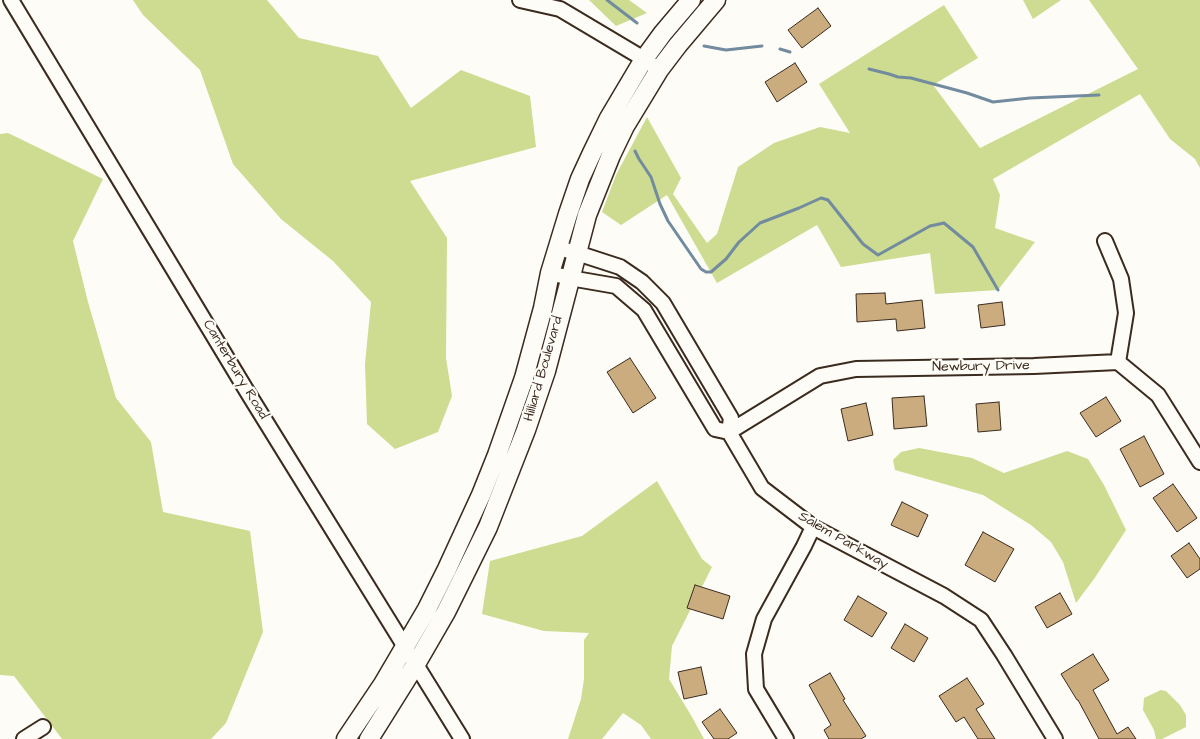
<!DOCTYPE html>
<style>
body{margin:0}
canvas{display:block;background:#fdfcf7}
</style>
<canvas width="1200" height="739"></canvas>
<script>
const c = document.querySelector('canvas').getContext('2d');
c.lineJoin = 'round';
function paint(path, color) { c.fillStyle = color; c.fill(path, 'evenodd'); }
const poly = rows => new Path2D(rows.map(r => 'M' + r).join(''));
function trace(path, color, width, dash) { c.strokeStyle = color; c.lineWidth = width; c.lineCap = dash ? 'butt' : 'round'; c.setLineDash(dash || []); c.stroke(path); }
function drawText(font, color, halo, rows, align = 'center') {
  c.font = font + ' "Architects Daughter",sans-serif'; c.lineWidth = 4.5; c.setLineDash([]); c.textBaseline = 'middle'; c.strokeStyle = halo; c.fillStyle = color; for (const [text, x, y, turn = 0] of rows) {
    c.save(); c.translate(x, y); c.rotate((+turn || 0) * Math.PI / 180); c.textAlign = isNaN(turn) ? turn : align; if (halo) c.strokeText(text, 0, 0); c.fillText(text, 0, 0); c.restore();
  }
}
paint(poly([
 [133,0,267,0,299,38,378,56,411,108,461,70,530,96,536,147,410,181,447,238,446,358,452,396,438,432,395,449,367,424,365,364,371,302,333,261,281,219,233,164,200,70,143,15],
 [589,0,629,0,647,13,616,26],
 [1023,0,1061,0,1033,19],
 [1089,0,1200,0,1200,168,1195,159,1170,139,1140,94,993,179,1000,195,995,228,1035,242,998,290,935,294,930,253,841,267,817,225,717,283,667,195,621,225,602,212,616,175,647,117,681,178,673,194,707,243,717,234,738,167,774,143,820,127,850,133,819,84,944,5,978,58,933,85,980,148,1138,69],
 [8,133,103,179,73,241,88,302,116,398,151,442,163,512,250,531,263,632,226,723,211,739,62,739,14,676,0,675,0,134],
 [919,448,972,458,1004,473,1067,451,1088,459,1104,485,1126,530,1094,579,1076,603,1063,562,1051,542,1031,525,983,495,895,470,893,460,901,452],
 [657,481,702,559,712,567,672,646,669,679,692,717,704,739,651,739,641,725,623,713,602,739,568,739,581,699,584,679,584,640,589,633,544,631,482,614,490,561,582,536],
 [1161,690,1166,691,1180,705,1186,715,1186,727,1162,739,1156,739,1154,730,1143,710,1144,698]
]), '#cddc90');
trace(poly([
 [607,0,637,23],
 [704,46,726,50,762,46],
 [780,49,790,52],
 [869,69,889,74,898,77,911,78,967,93,993,102,1030,98,1099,95],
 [635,151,639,159,651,177,660,204,668,221,701,269,706,272,711,272,726,259,739,242,760,223,799,208,821,198,828,200,863,244,878,255,930,226,944,223,973,247,998,290]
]), '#728b9f', 3);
const building = poly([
 [818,8,831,26,802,48,788,30,818,8],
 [795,63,807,82,777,102,765,82,795,63],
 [885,293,886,304,922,300,925,328,897,331,896,319,857,322,856,294,885,293],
 [1002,302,1005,325,981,328,978,305,1002,302],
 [630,358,656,398,633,413,607,372,630,358],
 [924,396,927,426,894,429,892,398,924,396],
 [1106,397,1121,421,1096,437,1080,413,1106,397],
 [999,402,1001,430,978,432,976,404,999,402],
 [866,403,873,435,848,441,841,409,866,403],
 [1144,436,1164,474,1140,487,1120,449,1144,436],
 [1173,484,1197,518,1177,532,1153,498,1173,484],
 [902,502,928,515,918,537,891,525,902,502],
 [983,532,1014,549,995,582,965,565,983,532],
 [1189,543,1200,559,1200,569,1187,578,1171,556,1189,543],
 [695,585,730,596,723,619,687,608,695,585],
 [1060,593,1072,614,1047,628,1035,607,1060,593],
 [858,596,887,613,872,637,844,620,858,596],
 [905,624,928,638,914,662,891,648,905,624],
 [1093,654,1109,680,1093,690,1117,734,1128,727,1136,739,1099,739,1078,700,1077,700,1061,674,1093,654],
 [701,667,707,694,684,699,678,672,701,667],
 [830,673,845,699,843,700,866,736,861,739,829,739,824,730,831,725,809,685,830,673],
 [967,678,984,704,976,709,995,739,978,739,964,717,956,722,939,696,967,678],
 [720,709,737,733,728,739,714,739,702,722,720,709]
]);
paint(building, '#cbac7f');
trace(building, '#3b2a1e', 1);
const minor = poly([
 [11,0,248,393,462,739],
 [520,0,560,9,644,59,652,65],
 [1105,241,1121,279,1126,313,1118,362],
 [558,248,577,253,620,267,642,282,663,303,731,418,729,432],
 [550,273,570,278,616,286,644,310,715,429,729,432],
 [729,432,820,376,856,369,1034,366,1118,362,1158,395,1200,462],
 [729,432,762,488,813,527,944,596,981,620,1004,655,1055,739],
 [24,739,43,727],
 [786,739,756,689,754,654,764,619,804,546,813,527]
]);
const major = poly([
 [346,739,383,684,427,609,447,569,481,495,497,455,524,378,543,308,550,273,568,214,580,179,592,153,609,118,644,59,663,33,691,0],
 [369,739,416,664,446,612,488,527,526,430,546,371,587,215,611,155,625,126,659,70,678,45,716,0]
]);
trace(minor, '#3b2a1e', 18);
trace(major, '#3b2a1e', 21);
trace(minor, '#fdfcf7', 14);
trace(major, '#fdfcf7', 18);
drawText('14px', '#3b2a1e', '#fdfcf7', [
 ["Newbury Drive",981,367,-1],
 ["Hilliard Boulevard",544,369,-74],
 ["Canterbury Road",235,370,59],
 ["Salem Parkway",843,541,30]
]);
</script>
